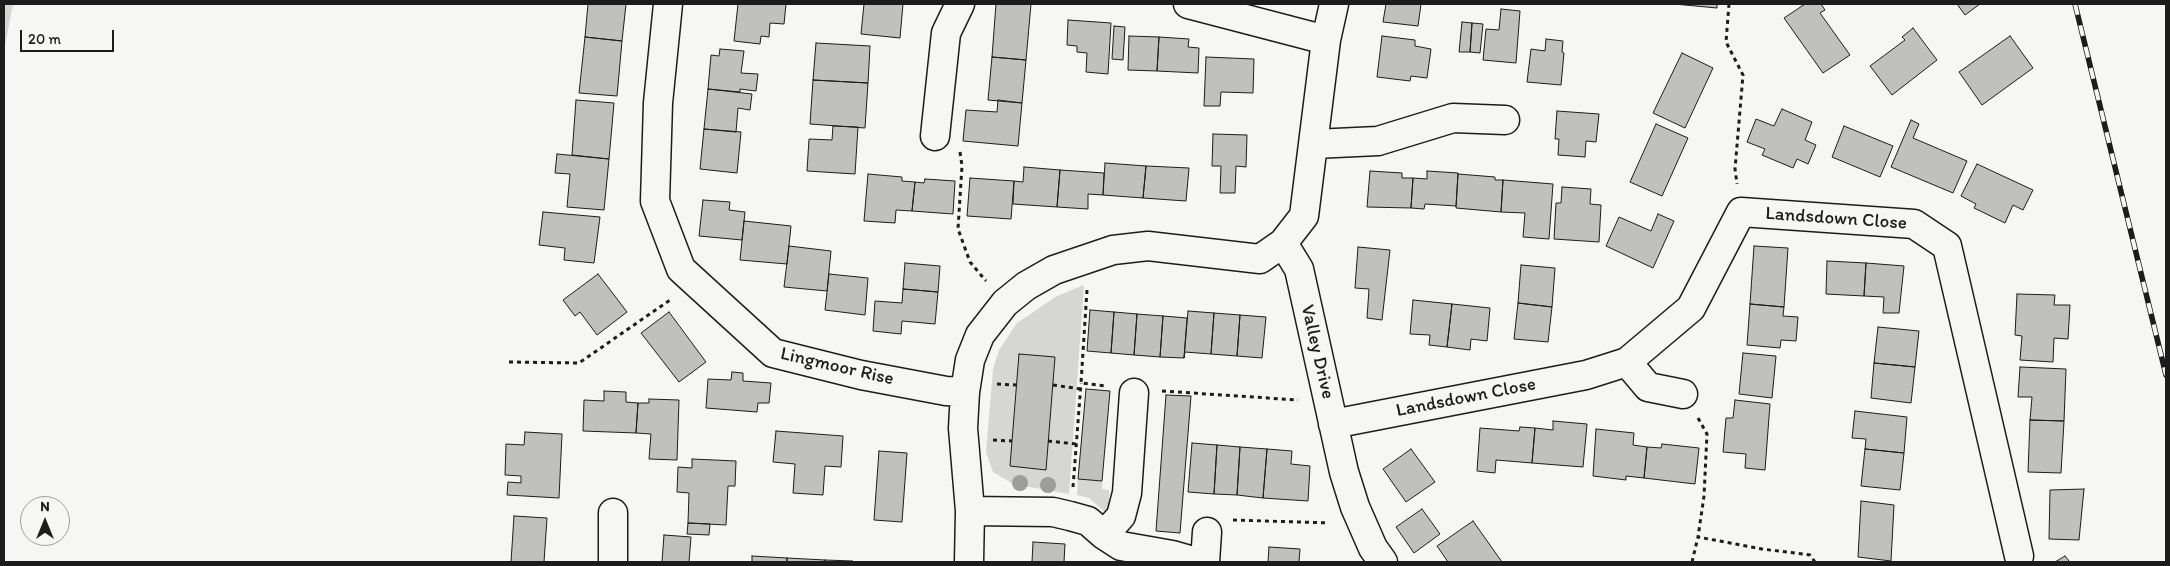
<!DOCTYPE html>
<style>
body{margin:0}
#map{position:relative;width:2170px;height:566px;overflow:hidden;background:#f6f6f2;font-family:Itim,sans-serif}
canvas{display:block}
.frame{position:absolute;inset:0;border:5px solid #1c1c1c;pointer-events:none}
.north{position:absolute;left:20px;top:496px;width:50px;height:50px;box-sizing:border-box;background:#f6f6f2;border:1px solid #9f9f9c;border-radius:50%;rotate:0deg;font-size:14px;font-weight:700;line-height:20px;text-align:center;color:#1c1c1c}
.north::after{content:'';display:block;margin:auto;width:18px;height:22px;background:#1c1c1c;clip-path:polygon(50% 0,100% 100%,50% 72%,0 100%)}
.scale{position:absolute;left:20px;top:30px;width:94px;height:22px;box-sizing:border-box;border:2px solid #1c1c1c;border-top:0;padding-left:6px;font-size:15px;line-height:18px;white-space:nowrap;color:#1c1c1c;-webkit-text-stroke:4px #f6f6f2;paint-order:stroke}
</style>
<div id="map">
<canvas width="2170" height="566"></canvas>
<div class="frame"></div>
<div class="north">N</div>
<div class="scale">20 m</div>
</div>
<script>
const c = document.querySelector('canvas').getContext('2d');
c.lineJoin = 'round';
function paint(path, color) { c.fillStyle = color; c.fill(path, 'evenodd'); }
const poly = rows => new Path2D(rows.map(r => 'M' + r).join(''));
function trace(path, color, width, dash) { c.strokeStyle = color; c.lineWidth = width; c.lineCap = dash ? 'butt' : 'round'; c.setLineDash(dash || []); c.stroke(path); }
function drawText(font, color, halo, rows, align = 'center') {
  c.font = font + ' Itim,sans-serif'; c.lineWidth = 5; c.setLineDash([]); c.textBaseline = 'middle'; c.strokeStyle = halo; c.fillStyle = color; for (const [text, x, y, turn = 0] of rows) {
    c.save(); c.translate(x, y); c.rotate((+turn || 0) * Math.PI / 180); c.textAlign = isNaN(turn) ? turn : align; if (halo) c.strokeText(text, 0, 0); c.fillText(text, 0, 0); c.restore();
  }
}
paint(poly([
 [4,4,13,4,4,51],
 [1084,285,1069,494,1013,484,993,472,986,452,993,369,999,350,1017,323,1057,296],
 [1078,479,1102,481,1102,489,1109,490,1109,513,1107,514,1089,498,1077,495]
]), '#d6d6d2');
const building = poly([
 [588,4,626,4,622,41,585,37,588,4],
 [738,4,786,4,784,24,770,23,769,37,761,36,760,44,734,41,738,4],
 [864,4,903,4,900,38,861,34,864,4],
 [996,4,1031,4,1026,60,992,57,996,4],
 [1386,4,1421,4,1418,26,1383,22,1386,4],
 [1674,4,1717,4,1717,8,1674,4],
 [1805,4,1821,4,1825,10,1820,13,1850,55,1823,73,1784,18,1805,4],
 [1957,4,1980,4,1965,15,1957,4],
 [1501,9,1520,11,1516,63,1483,60,1486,29,1499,30,1501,9],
 [1068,20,1111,23,1108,74,1086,72,1087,53,1077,52,1077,46,1067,45,1068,20],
 [1462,22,1472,23,1470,52,1459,52,1462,22],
 [1472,23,1483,24,1480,53,1470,52,1472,23],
 [1114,26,1125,27,1123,60,1112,59,1114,26],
 [1913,28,1937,60,1892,95,1870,66,1905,40,1902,37,1913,28],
 [1129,36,1159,37,1157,71,1128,70,1129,36],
 [1382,36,1415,40,1415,46,1431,49,1427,78,1411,76,1410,81,1377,77,1382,36],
 [2010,36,2033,68,1982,105,1959,72,2010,36],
 [585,37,622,41,617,96,579,93,585,37],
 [1159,37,1189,39,1188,47,1199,48,1198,73,1157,71,1159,37],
 [1546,39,1563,41,1562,52,1564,53,1561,85,1527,82,1531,49,1545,51,1546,39],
 [816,43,870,46,868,83,813,80,816,43],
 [720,49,744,51,741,73,758,74,756,91,740,89,740,92,708,89,711,55,719,56,720,49],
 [1682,53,1713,68,1685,128,1653,113,1682,53],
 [992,57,1026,60,1022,103,988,100,992,57],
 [1206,57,1254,59,1253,93,1221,92,1220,106,1204,106,1206,57],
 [813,80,868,83,865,128,810,124,813,80],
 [708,89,752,94,750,110,738,108,736,132,704,129,708,89],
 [576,100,614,103,609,159,572,155,576,100],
 [998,100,1022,103,1018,146,963,141,966,110,997,112,998,100],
 [1782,109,1812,122,1805,140,1816,145,1808,164,1797,159,1793,168,1762,155,1765,149,1747,142,1756,119,1774,126,1782,109],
 [1557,111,1599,114,1596,142,1586,141,1585,157,1558,155,1559,139,1555,139,1557,111],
 [1911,120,1919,124,1913,138,1967,161,1953,193,1891,167,1911,120],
 [1656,124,1688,138,1662,196,1630,182,1656,124],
 [833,126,858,127,855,174,807,171,809,139,832,140,833,126],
 [1844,126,1893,146,1880,177,1832,157,1844,126],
 [704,129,741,132,737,173,700,169,704,129],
 [1213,134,1247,135,1246,167,1236,166,1235,193,1220,193,1221,166,1212,166,1213,134],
 [557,154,609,159,604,210,567,207,570,174,555,173,557,154],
 [1105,163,1146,166,1143,198,1103,195,1105,163],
 [1977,164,2033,190,2023,210,2013,205,2005,223,1974,208,1976,204,1961,196,1977,164],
 [1146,166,1189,168,1186,201,1143,198,1146,166],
 [1024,167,1060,170,1057,207,1013,204,1014,181,1023,182,1024,167],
 [1060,170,1104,173,1103,195,1088,194,1088,209,1057,207,1060,170],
 [1370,171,1402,173,1402,178,1413,178,1411,208,1367,207,1370,171],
 [1427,171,1458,173,1456,206,1425,204,1424,209,1411,208,1413,178,1427,179,1427,171],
 [868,174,902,177,902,181,915,182,912,211,896,210,895,223,864,221,868,174],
 [1458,174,1495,177,1495,180,1503,180,1501,212,1456,208,1458,174],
 [970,178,1014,181,1011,219,967,216,970,178],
 [925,179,955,181,953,214,912,211,915,182,924,183,925,179],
 [1503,180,1553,184,1549,239,1523,237,1525,213,1501,212,1503,180],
 [1562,187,1591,189,1590,204,1601,205,1599,242,1554,239,1556,203,1561,203,1562,187],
 [703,200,730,202,729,210,745,212,742,240,699,236,703,200],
 [543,212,600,217,594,263,564,260,565,248,539,245,543,212],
 [1658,214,1674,221,1653,268,1606,246,1619,217,1651,231,1658,214],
 [744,221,791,226,787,264,740,260,744,221],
 [789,246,831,251,827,291,784,287,789,246],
 [1754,246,1788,248,1784,307,1750,304,1754,246],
 [1358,247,1390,250,1382,320,1367,318,1369,289,1355,288,1358,247],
 [1827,261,1866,263,1864,296,1826,294,1827,261],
 [905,263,940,266,938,292,903,289,905,263],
 [1866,263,1904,266,1899,313,1883,313,1884,297,1864,296,1866,263],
 [1521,265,1555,268,1552,307,1518,303,1521,265],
 [598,274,627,312,597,335,580,312,575,316,563,300,598,274],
 [829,274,868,278,865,315,825,310,829,274],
 [903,289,938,292,935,324,902,321,901,334,873,331,875,301,902,303,903,289],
 [2017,294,2055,295,2054,305,2070,305,2068,339,2054,338,2053,362,2020,360,2022,336,2015,335,2017,294],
 [1413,300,1452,304,1447,347,1429,345,1430,335,1410,334,1413,300],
 [1518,303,1552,307,1548,342,1514,339,1518,303],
 [1452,304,1490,308,1487,341,1471,339,1470,350,1447,347,1452,304],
 [1750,304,1784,307,1783,316,1798,317,1796,341,1781,340,1780,348,1747,345,1750,304],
 [1090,310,1114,312,1111,353,1087,351,1090,310],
 [1188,311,1214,313,1211,354,1185,352,1184,358,1188,311],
 [669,312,706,362,679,382,641,333,669,312],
 [1114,312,1137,314,1134,355,1111,353,1114,312],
 [1214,313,1240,315,1237,356,1211,354,1214,313],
 [1137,314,1163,316,1160,357,1134,355,1137,314],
 [1240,315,1266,317,1262,358,1237,356,1240,315],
 [1163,316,1187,318,1184,358,1160,357,1163,316],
 [1878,327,1919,331,1915,367,1874,363,1878,327],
 [1743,353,1776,356,1772,398,1739,394,1743,353],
 [1019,354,1055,357,1046,470,1010,466,1019,354],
 [1874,363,1915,367,1911,403,1871,398,1874,363],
 [2020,367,2066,369,2064,421,2030,420,2032,397,2018,397,2020,367],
 [732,372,743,373,743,381,771,383,769,403,758,403,757,412,706,408,708,379,731,380,732,372],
 [1086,389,1110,391,1102,481,1078,479,1086,389],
 [604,391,626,392,626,402,638,403,636,433,583,431,584,400,604,401,604,391],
 [1166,395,1191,396,1180,533,1156,531,1166,395],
 [649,399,679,400,677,460,649,459,651,434,636,433,638,403,649,403,649,399],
 [1735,400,1770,404,1765,470,1745,468,1746,454,1723,452,1726,418,1733,418,1735,400],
 [1855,411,1907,417,1904,453,1865,449,1866,439,1852,438,1855,411],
 [2030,420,2064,421,2061,473,2028,472,2030,420],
 [1553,421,1587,424,1583,467,1532,463,1535,428,1553,430,1553,421],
 [1520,427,1535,428,1532,463,1496,460,1495,473,1477,471,1480,428,1519,431,1520,427],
 [1596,429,1634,433,1633,445,1647,447,1644,478,1626,476,1626,480,1593,476,1596,429],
 [776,431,843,436,841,467,825,466,823,495,793,493,795,464,773,462,776,431],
 [525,432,562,434,559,498,507,495,508,482,521,483,521,476,505,475,506,444,524,445,525,432],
 [1192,443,1217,445,1214,494,1188,492,1192,443],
 [1662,444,1699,448,1695,484,1644,478,1647,447,1661,448,1662,444],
 [1217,445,1240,447,1237,495,1214,494,1217,445],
 [1240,447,1267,449,1263,498,1237,495,1240,447],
 [1267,449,1292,451,1291,464,1310,466,1308,501,1263,498,1267,449],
 [1411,449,1435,482,1406,502,1383,469,1411,449],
 [1865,449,1904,453,1900,490,1861,486,1865,449],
 [879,451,907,453,902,522,874,520,879,451],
 [692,459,736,461,735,486,728,486,726,525,688,523,689,493,677,492,678,467,692,468,692,459],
 [2084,489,2079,540,2049,539,2050,490,2084,489],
 [1861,501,1894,505,1891,561,1858,557,1861,501],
 [1422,509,1440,534,1414,553,1396,527,1422,509],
 [514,516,547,518,544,562,511,562,514,516],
 [1473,521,1502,562,1448,562,1437,546,1473,521],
 [688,523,710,524,709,535,687,534,688,523],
 [664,535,691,537,689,562,662,562,664,535],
 [1033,542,1065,544,1064,562,1032,562,1033,542],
 [1269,547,1300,549,1299,562,1268,562,1269,547],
 [752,556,787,558,787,562,752,562,752,556],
 [2065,556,2070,562,2055,562,2065,556],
 [787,558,825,560,825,562,787,562,787,558],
 [825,560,853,561,853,562,825,562,825,560]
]);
paint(building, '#c0c0bd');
trace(building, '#1c1c1c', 1);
const minor = poly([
 [668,4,658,103,655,201,681,269,773,353,861,375,946,391,965,392],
 [1188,4,1326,40],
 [1334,4,1326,40,1304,216,1283,243,1299,269,1344,472,1355,507,1373,548,1383,562],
 [935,136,946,33,960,4],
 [1314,144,1378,141,1453,118,1505,120],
 [1627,362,1648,387,1683,394],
 [1333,424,1586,375,1627,362,1691,308,1741,212,1914,224,1947,246,2019,556],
 [970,511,1053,512,1070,516,1088,521,1104,535,1121,546,1172,555,1196,562],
 [613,513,613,562],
 [1104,535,1121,516,1127,493,1134,393],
 [969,562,970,511,963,428,965,392,970,360,980,335,1005,303,1026,286,1054,270,1113,250,1148,246,1260,259,1283,243],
 [1205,562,1207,532]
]);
trace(minor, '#1c1c1c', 31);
trace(poly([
 [1729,4,1726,42,1743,75,1735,169,1737,184],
 [960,152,962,166,958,229,970,262,986,281],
 [1087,290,1081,383,1106,386],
 [509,362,579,363,670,300],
 [997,384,1016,385],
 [1053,385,1081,389],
 [1162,391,1298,400],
 [1698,418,1707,434,1704,496,1698,537,1762,549,1810,555,1815,562],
 [993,440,1012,441],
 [1048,441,1076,444],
 [1073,487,1081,383],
 [1233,520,1329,523],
 [1692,562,1698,537]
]), '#1c1c1c', 3, [4, 4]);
trace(minor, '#f6f6f2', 28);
const rail = poly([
 [2075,4,2166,375]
]);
trace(rail, '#1c1c1c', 5.5);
trace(rail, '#f6f6f2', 4, [11]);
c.fillStyle = '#9d9d9b';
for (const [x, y] of [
 [1020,483],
 [1048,485]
]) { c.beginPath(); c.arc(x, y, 8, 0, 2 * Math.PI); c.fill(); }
drawText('19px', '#1c1c1c', '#f6f6f2', [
 ["Landsdown Close",1836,219,4],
 ["Valley Drive",1317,352,77],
 ["Lingmoor Rise",837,367,13],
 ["Landsdown Close",1466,398,-11]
]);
</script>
